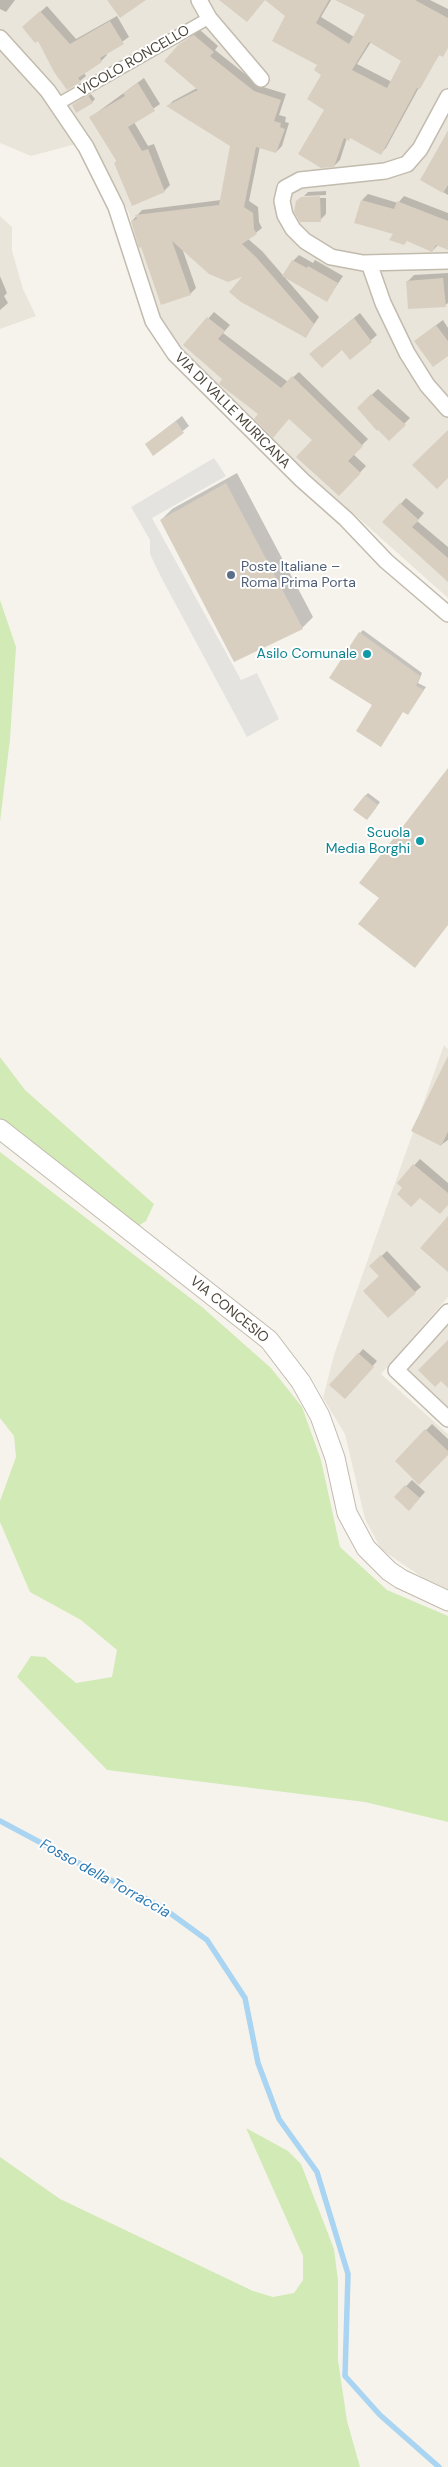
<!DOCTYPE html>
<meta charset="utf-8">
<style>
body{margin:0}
canvas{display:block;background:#f6f3ec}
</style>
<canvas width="448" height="2467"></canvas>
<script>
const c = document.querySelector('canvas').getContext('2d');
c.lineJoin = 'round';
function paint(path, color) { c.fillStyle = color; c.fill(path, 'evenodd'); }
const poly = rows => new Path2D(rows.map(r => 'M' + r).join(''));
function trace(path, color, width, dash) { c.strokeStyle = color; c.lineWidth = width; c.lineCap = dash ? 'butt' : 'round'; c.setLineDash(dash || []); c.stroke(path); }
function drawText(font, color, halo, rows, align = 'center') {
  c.font = font + ' "DM Sans",sans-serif'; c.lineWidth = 4; c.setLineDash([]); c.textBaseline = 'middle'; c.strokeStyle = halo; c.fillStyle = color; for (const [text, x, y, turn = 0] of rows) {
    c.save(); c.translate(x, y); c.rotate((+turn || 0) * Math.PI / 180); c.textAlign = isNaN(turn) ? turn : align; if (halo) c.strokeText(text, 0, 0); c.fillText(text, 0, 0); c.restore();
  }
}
paint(poly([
 [0,0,448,0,448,598,272,441,179,346,157,313,141,267,129,213,91,140,31,156,0,143],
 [0,216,12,227,12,251,23,289,36,316,0,329],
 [444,1045,448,1049,448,1297,381,1374,448,1434,448,1590,439,1589,381,1549,365,1519,345,1434,323,1398,334,1355],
 [448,1323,448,1409,407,1369]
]), '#eae5da');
paint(poly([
 [0,600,16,647,10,739,0,822],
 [0,1057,25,1090,154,1204,146,1221,135,1228,0,1119],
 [0,1152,202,1307,271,1368,302,1407,321,1460,340,1547,387,1590,448,1616,448,1822,365,1802,107,1770,17,1677,31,1656,45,1657,76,1683,112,1677,117,1650,81,1620,30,1592,0,1522,0,1501,16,1457,14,1436,0,1418],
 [246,2128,288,2151,301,2164,334,2249,338,2281,338,2360,347,2421,360,2467,0,2467,0,2157,60,2199,253,2291,273,2297,294,2293,303,2280,303,2256]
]), '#d2eab5');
paint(poly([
 [214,458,226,476,152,518,241,680,257,673,279,719,247,737,161,577,150,554,150,540,131,507]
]), '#e5e3e0');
paint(poly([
 [0,0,15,0,6,12,0,9],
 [289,0,331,0,321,17,354,37,367,15,337,0,430,0,448,9,448,42,433,64,371,42,357,64,392,82,422,82,386,148,380,154,351,137,347,138,340,160,334,166,323,74,286,16],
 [47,6,76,39,117,16,129,37,106,53,107,55,101,61,84,73,86,76,80,81,29,22],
 [200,30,218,46,215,50,260,86,286,94,279,115,286,117,285,122,289,123,282,146,276,152,260,146,249,201,258,207,259,222,262,228,248,239,262,251,319,317,306,336,246,274,182,248,196,288,190,294,132,221,142,210,221,200,232,146,168,106,173,101,197,88,180,45],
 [144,78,160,104,134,122,148,146,154,144,170,185,164,191,115,163,117,161,91,117],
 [91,94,95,99,92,102,73,105],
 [448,131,448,195,422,179],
 [326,191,326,195,304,196,308,192],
 [368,194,398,203,404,196,448,213,448,247,438,245,432,251,394,233,362,200],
 [301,198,326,198,326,214,320,220],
 [299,255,313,263,315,260,343,276,327,300,293,261],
 [448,273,448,303,445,305,408,281,414,275],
 [0,276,7,293,4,296,8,303,0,310],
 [214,312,230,325,223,333,288,382,299,372,368,439,353,454,366,466,339,495,314,440,290,417,260,414,224,379,185,345],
 [360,313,377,335,350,358,342,348,317,348],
 [443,320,448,328,448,355,415,341],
 [378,389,410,418,389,439,358,408],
 [182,416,189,426,154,454,146,444],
 [237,473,313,617,302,628,161,520,172,509],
 [406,498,424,513,417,521,448,547,448,579,384,522],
 [363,630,422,673,418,683,426,687,410,710,374,704,360,633],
 [368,793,380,802,370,816,365,796],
 [448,1065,448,1140,441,1145],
 [420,1159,448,1183,448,1204,420,1196,398,1183],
 [387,1251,421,1287,415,1292,380,1276,371,1266],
 [363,1349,377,1361,349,1393,331,1385],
 [432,1424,448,1439,448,1454,396,1461],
 [412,1480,425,1492,415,1503,396,1497]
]), '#0003');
trace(poly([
 [0,1821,163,1908,207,1940,245,1998,258,2063,279,2119,317,2172,348,2274,345,2376,380,2415,439,2467]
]), '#a9d4f2', 5.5);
paint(poly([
 [107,0,146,0,120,18],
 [219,0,329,0,316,23,349,44,365,15,335,0,415,0,448,18,448,48,443,57,439,55,420,89,417,88,381,155,350,138,349,141,344,138,334,167,321,168,298,154,324,110,307,99,321,75,314,70,317,65,272,41,285,16,265,0,247,22],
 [369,42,401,61,387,88,352,70],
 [40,11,70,44,110,21,124,44,100,58,102,62,78,78,81,82,67,90,54,72,38,41,35,43,22,27],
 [194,35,214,52,210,56,254,91,281,100,274,121,281,123,280,127,285,129,276,153,256,147,244,207,253,213,254,229,257,234,242,244,256,257,314,324,306,338,241,302,229,292,242,277,228,282,209,274,172,241,191,295,161,305,141,247,139,248,131,221,137,219,135,215,219,205,230,146,166,106,198,90,164,61,179,44],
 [138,83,155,111,128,127,142,151,148,149,165,192,132,206,114,163,117,162,89,117,125,96,123,93],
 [88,95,93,103,76,113,72,105],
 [448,131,448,185,443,193,420,180],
 [320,196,321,222,300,222,294,212,296,201,301,197],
 [361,200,394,209,397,201,448,221,448,250,436,245,432,252,407,241,404,245,389,240,393,234,354,223],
 [292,260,307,268,308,266,338,283,327,302,282,276],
 [443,278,446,307,408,309,406,281],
 [207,317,225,331,218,339,281,388,292,376,363,446,348,461,361,473,339,496,296,457,312,440,289,419,273,438,254,419,258,414,219,384,222,379,183,345],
 [354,318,372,342,350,360,342,350,322,368,309,354],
 [436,325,448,341,448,356,433,367,414,341],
 [371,394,406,425,389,441,378,430,377,431,357,408],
 [176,421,184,433,153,456,145,444],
 [448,430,448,478,437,489,412,465],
 [226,483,303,629,234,662,160,520],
 [400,503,419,520,412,527,448,558,448,582,382,522],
 [359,632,420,676,416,686,424,690,408,715,403,712,381,747,356,731,372,705,329,678],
 [448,768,448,925,415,968,358,924,379,898,359,883],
 [365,795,378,805,367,820,353,810],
 [448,1056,448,1132,441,1146,411,1131],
 [413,1164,448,1193,448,1205,440,1214,420,1198,411,1207,397,1194,402,1188,397,1183],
 [448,1216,448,1272,420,1248],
 [381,1255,416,1293,388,1318,363,1291,379,1276,369,1266],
 [448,1340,448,1388,441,1381,435,1387,418,1370],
 [358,1353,374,1367,345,1399,329,1385],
 [425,1429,448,1451,448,1455,419,1485,395,1461],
 [405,1485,420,1498,409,1511,394,1497]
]), '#d8cfc1');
const pedestrian = poly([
 [58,104,209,18]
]);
const minor = poly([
 [199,0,209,18,261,79],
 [0,38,48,91,86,147,116,207,153,321,175,354,302,480,346,519,386,561,448,614],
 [448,97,420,149,407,164,385,171,300,180,285,188,282,201,285,215,293,229,305,241,331,257,363,263,448,261],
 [369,263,383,303,407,353,427,385,448,409],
 [448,1312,396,1370,448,1419]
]);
const tertiary = poly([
 [0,1129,269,1340,301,1382,320,1416,335,1458,347,1513,366,1548,389,1571,401,1579,448,1601]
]);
trace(pedestrian, '#c2bbae', 14);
trace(minor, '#c2bbae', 18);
trace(tertiary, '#c2bbae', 21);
trace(pedestrian, '#fff', 11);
trace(minor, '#fff', 15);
trace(tertiary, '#fff', 19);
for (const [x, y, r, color] of [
 [231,575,5,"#5c6f8a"],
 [367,654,5,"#0f9aa8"],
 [420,841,5,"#0f9aa8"]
]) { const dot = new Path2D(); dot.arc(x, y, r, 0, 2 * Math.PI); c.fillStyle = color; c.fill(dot); trace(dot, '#fff', 2); }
drawText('14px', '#4b4439', '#fff', [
 ["VICOLO RONCELLO",134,61,-30],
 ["VIA DI VALLE MURICANA",232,411,45],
 ["VIA CONCESIO",229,1310,39]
]);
drawText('14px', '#4e5e75', '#fff', [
 ["Poste Italiane –",241,567],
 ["Roma Prima Porta",241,583]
], 'left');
drawText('14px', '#0d838f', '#fff', [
 ["Asilo Comunale",357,654],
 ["Scuola",410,833],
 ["Media Borghi",410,849]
], 'right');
drawText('italic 15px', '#2e7ab2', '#fff', [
 ["Fosso della Torraccia",105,1879,29]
]);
</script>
